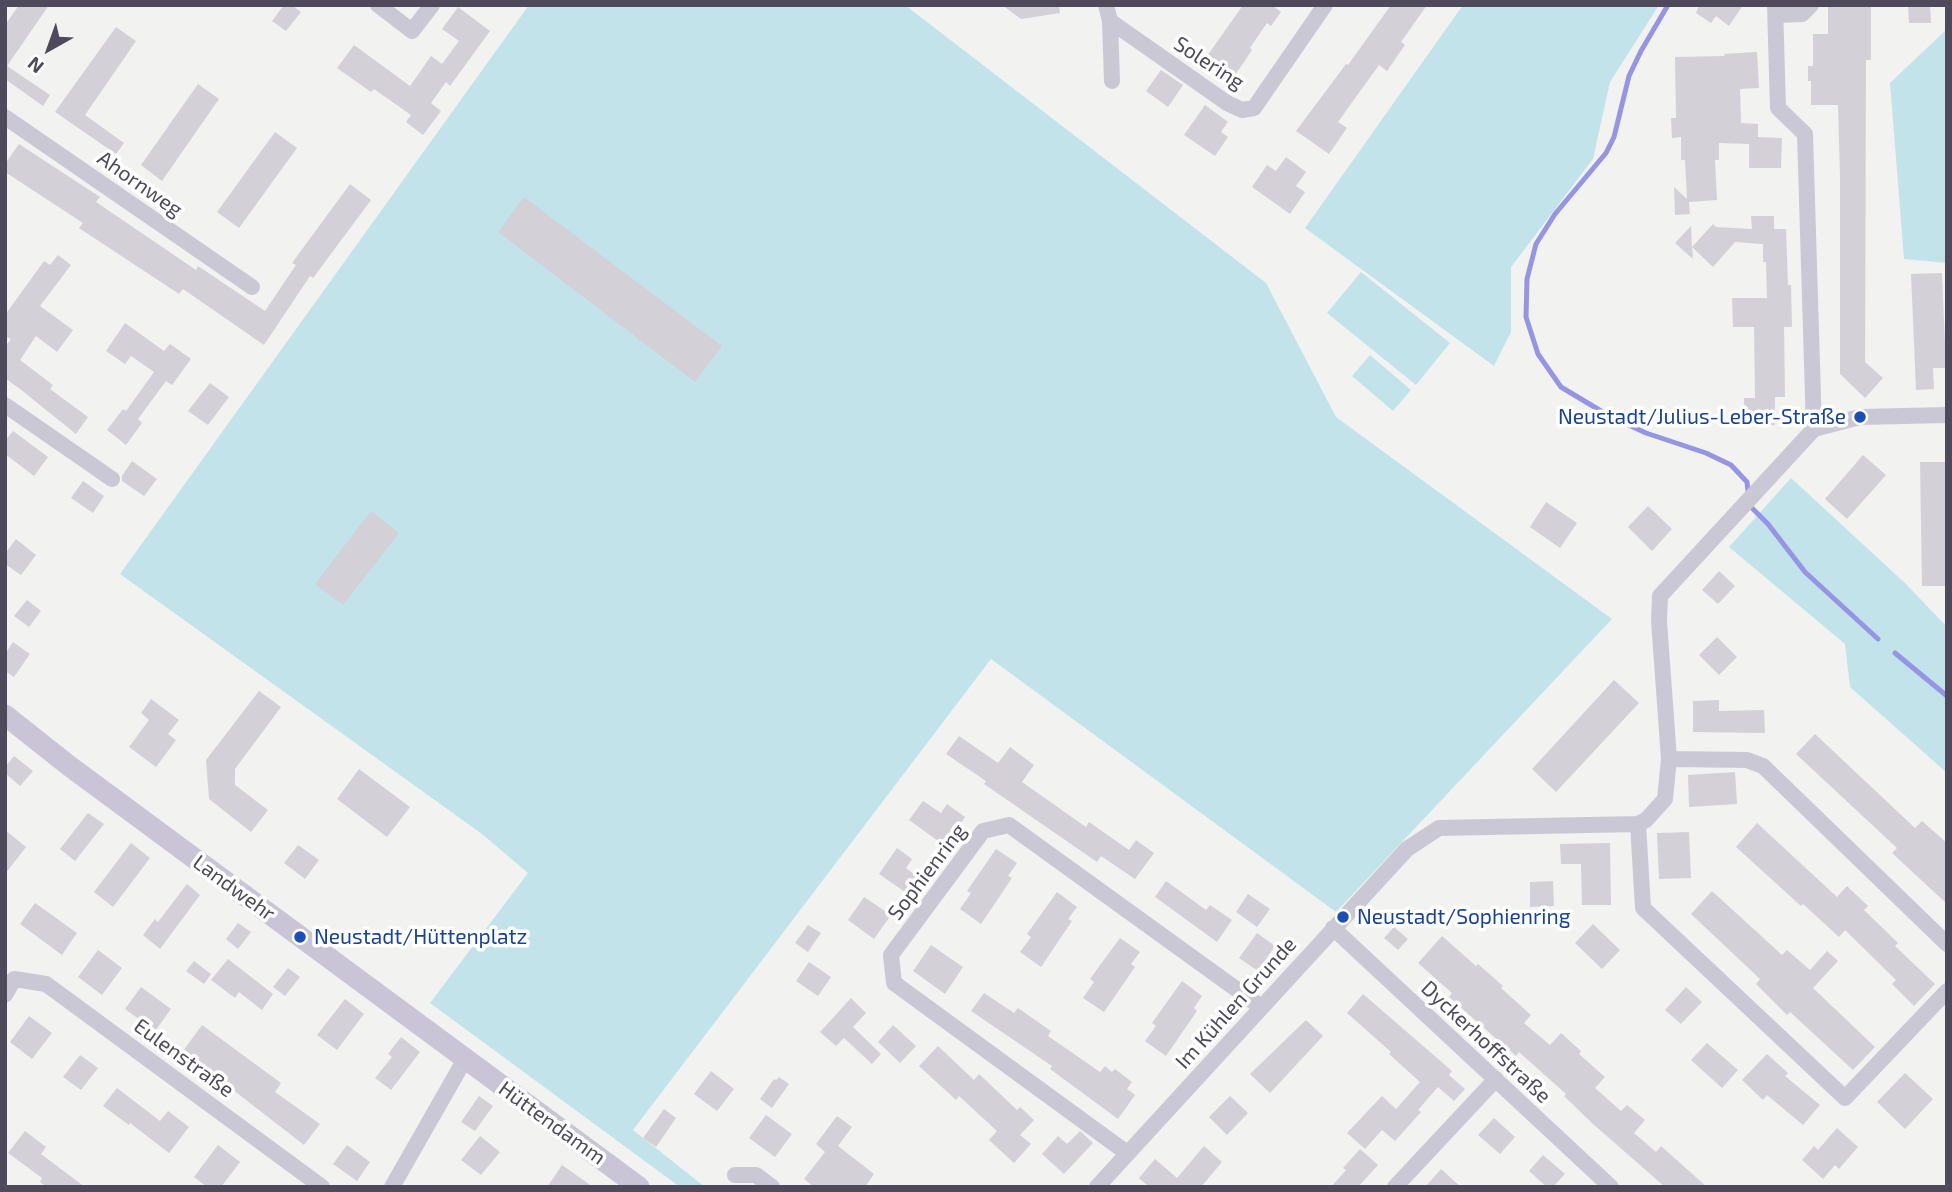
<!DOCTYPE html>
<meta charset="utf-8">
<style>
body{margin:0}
#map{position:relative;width:1952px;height:1192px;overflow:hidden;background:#f2f2f0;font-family:"Exo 2",sans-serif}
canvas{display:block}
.frame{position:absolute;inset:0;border:7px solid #4f4a5b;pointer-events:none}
.north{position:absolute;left:14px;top:14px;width:70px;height:70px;-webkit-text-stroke:5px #fff;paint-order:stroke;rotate:220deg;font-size:19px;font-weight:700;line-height:28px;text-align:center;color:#4f4a5b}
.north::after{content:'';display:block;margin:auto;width:24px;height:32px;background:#4f4a5b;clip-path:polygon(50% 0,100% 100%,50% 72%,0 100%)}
</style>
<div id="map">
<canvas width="1952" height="1192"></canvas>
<div class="frame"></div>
<div class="north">N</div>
</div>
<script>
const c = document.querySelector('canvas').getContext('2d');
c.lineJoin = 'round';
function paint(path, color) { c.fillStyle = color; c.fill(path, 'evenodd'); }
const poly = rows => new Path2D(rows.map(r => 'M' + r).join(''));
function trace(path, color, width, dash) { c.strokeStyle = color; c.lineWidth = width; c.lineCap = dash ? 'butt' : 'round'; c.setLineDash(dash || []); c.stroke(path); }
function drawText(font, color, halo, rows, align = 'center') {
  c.font = font + ' "Exo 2",sans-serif'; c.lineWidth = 7; c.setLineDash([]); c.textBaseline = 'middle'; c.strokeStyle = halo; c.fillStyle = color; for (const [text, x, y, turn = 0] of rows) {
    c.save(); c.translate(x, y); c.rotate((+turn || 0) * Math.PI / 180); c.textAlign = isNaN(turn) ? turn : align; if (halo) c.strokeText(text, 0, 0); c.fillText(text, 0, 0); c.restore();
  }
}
paint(poly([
 [529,5,905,5,1266,283,1336,417,1612,619,1336,912,991,659,633,1130,705,1187,680,1187,430,1003,528,873,482,834,120,574],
 [1463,5,1659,5,1610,82,1593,159,1511,267,1511,332,1494,366,1305,228],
 [1947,29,1947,263,1904,259,1890,83],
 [1361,272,1450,343,1416,385,1327,313],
 [1370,355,1411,390,1393,411,1352,376],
 [1791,478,1905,583,1947,627,1947,773,1850,687,1845,644,1729,547]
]), '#c3e3eb');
trace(poly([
 [1668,5,1641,51,1629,76,1614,137,1606,153,1555,214,1536,244,1527,279,1526,317,1538,354,1561,387,1611,417,1646,433,1706,453,1731,465,1747,482,1748,491],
 [1750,502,1752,508,1768,524,1805,572,1878,639],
 [1895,653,1947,696]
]), '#9595e3', 5);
paint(poly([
 [19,5,49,5,7,66,50,95,43,106,5,79,5,25],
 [284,5,292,5,301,12,286,31,272,21],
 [1002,5,1059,5,1060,13,1021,19],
 [1243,5,1272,5,1281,12,1271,26,1267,23,1250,48,1252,50,1231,81,1203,62],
 [1391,5,1427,5,1401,42,1405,45,1387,71,1379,65,1338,122,1347,128,1329,154,1296,131,1346,64,1348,65],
 [1699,5,1743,5,1729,26,1716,16,1711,23,1696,13],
 [1839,5,1871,5,1871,60,1866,60,1865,362,1883,378,1865,398,1840,374,1840,176,1838,105,1811,105,1811,81,1808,81,1808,66,1813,66,1813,34,1828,34,1828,7],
 [1930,5,1931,23,1909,23,1908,6],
 [458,7,490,31,450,86,446,82,431,103,441,111,423,135,406,122,411,115,374,89,371,92,337,68,354,45,410,86,431,56,442,64,459,41,442,29],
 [116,27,136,41,85,115,124,143,116,154,55,112],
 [1757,52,1759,88,1740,89,1741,123,1758,124,1758,137,1782,138,1781,168,1749,168,1749,144,1719,143,1719,160,1715,160,1717,200,1689,202,1690,214,1675,215,1674,187,1687,199,1685,160,1681,160,1681,137,1672,138,1671,118,1676,118,1675,57,1725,56,1724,54],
 [1161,70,1183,85,1168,107,1146,91],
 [198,84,219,99,162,181,141,165],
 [1205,105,1228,122,1221,132,1228,137,1215,156,1184,135],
 [275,132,297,148,239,228,217,212],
 [19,144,100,197,96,202,196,270,198,266,265,311,296,265,292,263,350,184,371,200,313,278,310,276,264,345,183,289,179,294,79,228,83,223,5,172,5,164],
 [1286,157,1306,172,1296,186,1305,192,1290,214,1252,187,1267,165,1276,171],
 [524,197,722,346,695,382,498,232],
 [1751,216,1774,216,1774,229,1786,229,1788,285,1791,285,1792,327,1784,327,1785,397,1775,397,1775,425,1745,426,1744,398,1755,398,1754,327,1733,327,1732,298,1767,298,1766,262,1763,262,1763,244,1735,242,1713,267,1692,247,1693,259,1675,243,1691,226,1692,247,1713,224,1716,227,1752,229],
 [58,255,71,265,40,306,73,330,57,352,36,336,20,360,53,385,50,389,88,417,76,434,20,389,6,379,5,381,5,347,11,339,5,336,5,315,44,261,50,265],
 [1942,273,1946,368,1933,368,1934,389,1916,390,1911,274],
 [125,323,164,351,170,344,191,359,172,385,166,381,138,419,142,423,126,445,107,430,123,409,126,411,154,372,131,356,125,364,106,351],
 [210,383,229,397,208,425,188,411],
 [13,431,48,457,34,476,5,454,5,441],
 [1863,455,1886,475,1847,519,1825,499],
 [132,461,157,479,144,496,122,481,122,476],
 [1920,462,1947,462,1947,586,1922,586],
 [83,481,104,496,93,513,71,498],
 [1546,502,1577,523,1560,548,1530,527],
 [1648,506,1672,529,1652,551,1628,527],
 [371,511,399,533,343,605,315,584],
 [16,539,36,555,21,575,5,564,5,554],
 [1719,571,1735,586,1718,604,1702,590],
 [27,600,41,611,29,627,14,616],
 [1717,637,1737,657,1719,675,1699,655],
 [13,642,30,654,14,677,5,671,5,654],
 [1614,680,1639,703,1556,792,1532,769],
 [259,691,281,707,235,769,235,785,268,810,251,832,209,799,206,760],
 [151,699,179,720,168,734,176,740,156,767,129,747,149,720,141,713],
 [1719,700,1719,711,1764,710,1765,733,1693,732,1693,701],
 [1815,734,1915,828,1922,821,1947,843,1947,904,1892,853,1897,848,1796,754],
 [959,736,998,763,1010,747,1034,765,1022,782,1086,827,1089,822,1129,850,1136,840,1154,853,1135,879,1101,856,1097,862,984,784,986,781,946,754],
 [14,756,33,771,20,786,5,773,5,767],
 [359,769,410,807,387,837,337,799],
 [1735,772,1737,804,1689,807,1688,775],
 [923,801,941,813,947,804,965,817,945,846,909,820],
 [88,813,104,824,75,861,60,849],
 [1757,823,1837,897,1847,886,1868,906,1864,910,1898,943,1895,946,1935,984,1914,1006,1892,984,1896,980,1845,930,1839,937,1803,904,1801,906,1736,847],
 [5,830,26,847,5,874],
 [1689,832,1691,878,1659,879,1657,833],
 [131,843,150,858,113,907,94,892],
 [1610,843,1611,905,1582,905,1581,864,1561,864,1560,844],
 [298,845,319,860,305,879,284,863],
 [897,848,912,859,906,868,919,878,908,894,879,874],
 [996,849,1017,863,1008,876,1012,878,981,924,960,909,971,893,967,891],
 [1166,881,1206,910,1210,905,1232,920,1217,942,1155,897],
 [1553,881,1554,906,1530,907,1530,882],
 [187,884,200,895,160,949,143,935,155,919,158,922],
 [1712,891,1782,955,1787,950,1810,970,1827,951,1838,961,1813,988,1875,1047,1853,1070,1790,1012,1787,1015,1756,984,1760,979,1691,914],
 [1057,892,1077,907,1068,919,1072,921,1041,967,1020,952,1031,937,1027,934],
 [1248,894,1270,909,1257,927,1236,912],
 [864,897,891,915,874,939,848,920],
 [35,903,77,933,62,955,20,924],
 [238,923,251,932,238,949,226,939],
 [1593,924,1620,950,1602,969,1575,943],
 [808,925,821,933,808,952,795,943],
 [1394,927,1408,939,1398,950,1384,938],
 [1257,933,1275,946,1258,971,1239,958],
 [1442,936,1476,966,1478,964,1503,986,1501,988,1531,1015,1524,1023,1550,1045,1561,1033,1581,1051,1579,1054,1605,1077,1595,1088,1621,1111,1627,1105,1645,1120,1634,1133,1656,1152,1661,1146,1707,1187,1665,1187,1593,1124,1564,1096,1566,1094,1519,1052,1516,1056,1449,997,1452,993,1418,963],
 [1120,938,1140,952,1131,964,1135,967,1104,1012,1083,998,1094,982,1090,979],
 [931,945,963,967,945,994,913,971],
 [98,950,122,968,102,995,78,977],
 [228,959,273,994,262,1010,239,992,235,998,211,980],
 [194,961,211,974,204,984,186,971],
 [809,962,831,977,818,996,796,981],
 [288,968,300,977,285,996,273,987],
 [1182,981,1202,996,1194,1008,1197,1011,1166,1056,1145,1041,1156,1026,1152,1023],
 [141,987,171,1009,155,1031,125,1009],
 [1686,987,1702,1002,1681,1024,1665,1010],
 [984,993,1014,1013,1018,1008,1051,1031,1048,1036,1100,1072,1105,1066,1112,1072,1115,1069,1132,1082,1127,1089,1135,1095,1118,1119,1050,1069,1052,1066,971,1011],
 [1363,994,1452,1071,1449,1075,1465,1089,1454,1101,1438,1087,1418,1110,1421,1112,1395,1141,1382,1130,1365,1149,1347,1133,1382,1096,1396,1109,1420,1082,1389,1054,1391,1052,1347,1013],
 [851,998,866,1013,853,1027,881,1054,872,1064,844,1038,836,1046,820,1032],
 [345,999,364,1014,337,1050,317,1035],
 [29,1016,52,1033,32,1059,10,1042],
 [1306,1020,1323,1036,1270,1093,1250,1074],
 [202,1025,281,1083,275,1092,320,1124,304,1145,183,1051],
 [893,1025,916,1046,900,1063,878,1042],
 [401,1037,420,1052,391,1090,375,1078,392,1057,388,1054],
 [1707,1043,1738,1070,1722,1088,1691,1060],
 [938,1046,974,1080,979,1074,1017,1110,1020,1107,1034,1120,1020,1135,1031,1144,1014,1163,989,1140,997,1131,959,1096,956,1100,919,1066],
 [1767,1054,1788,1073,1785,1076,1820,1105,1803,1125,1767,1095,1763,1100,1742,1080],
 [80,1055,98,1068,81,1090,63,1077],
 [711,1071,734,1089,717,1111,694,1094],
 [1905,1073,1933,1099,1905,1129,1877,1102],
 [779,1077,789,1084,772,1108,760,1099,774,1079,776,1080],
 [117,1088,160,1121,168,1111,189,1127,169,1153,130,1123,129,1125,103,1106],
 [479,1096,493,1106,475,1131,461,1122],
 [1230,1096,1248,1113,1227,1135,1209,1117],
 [664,1109,676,1118,656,1147,643,1138],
 [766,1115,792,1134,775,1157,749,1138],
 [837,1116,852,1127,838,1146,874,1174,865,1187,814,1187,804,1179,825,1152,816,1144],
 [1494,1118,1515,1137,1500,1154,1478,1135],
 [1837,1128,1858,1147,1839,1169,1835,1165,1823,1179,1802,1160,1814,1146,1818,1150],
 [25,1131,46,1147,41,1154,85,1187,47,1187,40,1182,42,1178,8,1153],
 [1080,1131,1093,1143,1064,1174,1042,1154,1058,1136,1067,1144],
 [480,1136,500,1152,481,1175,461,1160],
 [218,1145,240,1162,221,1187,207,1187,194,1177],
 [347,1145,370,1162,357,1181,333,1164],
 [1204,1146,1222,1162,1201,1187,1149,1187,1139,1178,1155,1159,1177,1178],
 [1360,1149,1378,1165,1358,1187,1331,1187,1346,1170,1343,1168],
 [1543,1155,1565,1174,1553,1187,1547,1187,1529,1171],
 [562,1165,593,1187,547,1187],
 [1441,1169,1461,1187,1425,1187]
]), '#d4d0d7');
trace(poly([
 [378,5,412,31,432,5],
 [1106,5,1110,21,1112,81],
 [1776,15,1802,14,1811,5],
 [1110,21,1227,103,1242,110,1254,108,1325,5],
 [5,117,252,287],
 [5,405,112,479],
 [1814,429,1860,417,1947,415],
 [1669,759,1747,760,1763,766,1947,944],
 [1638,824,1643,908,1845,1098,1947,991],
 [1333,928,1611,1187],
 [14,979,46,984,322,1187],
 [5,995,14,979],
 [1127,1153,894,983,891,955,983,831,1009,825,1261,1007],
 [735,1175,756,1175,772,1187],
 [392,1187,465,1059],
 [1097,1187,1407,849,1439,828,1638,824,1646,820,1665,799,1669,759,1659,621,1660,596,1814,429,1805,134,1778,108,1775,5],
 [1395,1187,1496,1079]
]), '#cbc8d5', 16);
trace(poly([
 [5,715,68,765,639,1187]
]), '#cac5d6', 21);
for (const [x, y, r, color] of [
 [1860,417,7,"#1a4fb4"],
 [1343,917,7,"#1a4fb4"],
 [300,937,7,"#1a4fb4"]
]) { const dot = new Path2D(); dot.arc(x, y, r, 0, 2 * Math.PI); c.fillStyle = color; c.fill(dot); trace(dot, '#fff', 2.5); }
drawText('21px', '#4f4a5b', '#fff', [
 ["Solering",1209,63,33],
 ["Ahornweg",140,184,35],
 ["Sophienring",927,872,-53],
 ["Landwehr",234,888,36],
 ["Im Kühlen Grunde",1236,1003,-48],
 ["Dyckerhoffstraße",1486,1042,43],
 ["Eulenstraße",184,1058,36],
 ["Hüttendamm",552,1123,36]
]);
drawText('21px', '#164399', '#fff', [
 ["Neustadt/Julius-Leber-Straße",1846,417,"right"],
 ["Neustadt/Sophienring",1357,917],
 ["Neustadt/Hüttenplatz",314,937]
], 'left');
</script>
